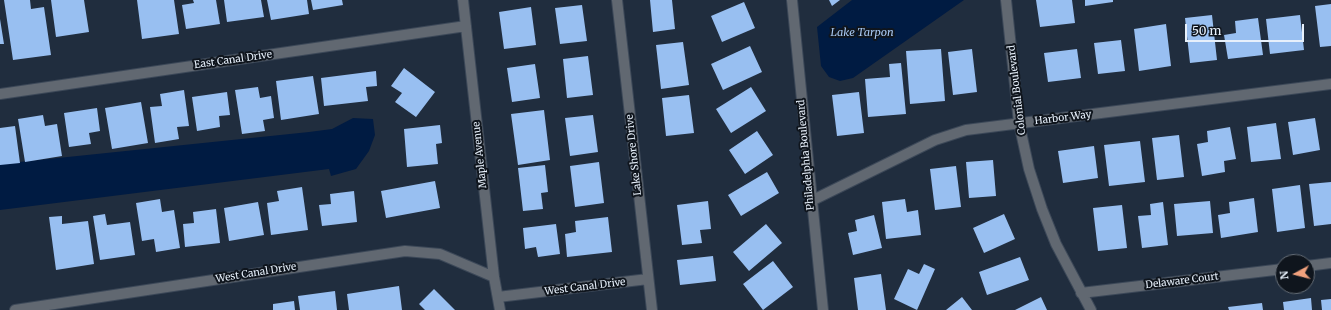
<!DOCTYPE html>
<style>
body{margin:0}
#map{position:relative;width:1331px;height:310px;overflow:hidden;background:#202d3e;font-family:Merriweather,serif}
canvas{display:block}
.north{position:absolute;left:1275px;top:254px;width:40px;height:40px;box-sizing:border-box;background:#0f151d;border:1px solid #656d76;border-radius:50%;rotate:263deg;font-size:11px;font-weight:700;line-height:16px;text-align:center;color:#e7f0fb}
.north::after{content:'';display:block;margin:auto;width:14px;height:18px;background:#f1a17d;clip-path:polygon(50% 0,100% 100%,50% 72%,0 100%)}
.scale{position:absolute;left:1185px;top:24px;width:119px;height:18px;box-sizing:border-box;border:2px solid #e7f0fb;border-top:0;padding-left:5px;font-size:12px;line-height:14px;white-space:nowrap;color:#e7f0fb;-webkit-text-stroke:3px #0f151d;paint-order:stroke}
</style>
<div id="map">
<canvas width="1331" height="310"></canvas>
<div class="north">N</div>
<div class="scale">50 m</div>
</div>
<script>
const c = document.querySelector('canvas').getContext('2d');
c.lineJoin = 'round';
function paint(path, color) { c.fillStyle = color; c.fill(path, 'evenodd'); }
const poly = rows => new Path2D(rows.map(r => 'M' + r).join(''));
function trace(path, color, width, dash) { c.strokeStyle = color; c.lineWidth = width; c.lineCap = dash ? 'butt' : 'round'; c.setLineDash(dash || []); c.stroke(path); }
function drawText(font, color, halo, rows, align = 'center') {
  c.font = font + ' Merriweather,serif'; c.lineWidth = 4; c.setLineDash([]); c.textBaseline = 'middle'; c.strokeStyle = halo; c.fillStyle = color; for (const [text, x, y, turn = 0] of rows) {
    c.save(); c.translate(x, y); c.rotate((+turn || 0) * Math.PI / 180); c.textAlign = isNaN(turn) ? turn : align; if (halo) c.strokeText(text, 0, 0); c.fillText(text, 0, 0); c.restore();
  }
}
paint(poly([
 [852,0,964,0,853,78,840,81,829,77,821,66,817,27],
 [353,118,373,119,375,135,369,151,356,169,331,176,329,169,0,210,0,164,309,132,332,129]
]), '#001b42');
paint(poly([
 [4,0,30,0,31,9,44,7,51,55,13,60],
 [51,0,84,0,89,32,56,37],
 [137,0,174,0,179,34,142,39],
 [193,0,216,0,220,24,186,29,182,5,194,3],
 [224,0,261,0,264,17,227,22],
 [267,0,307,0,309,14,271,20],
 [311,0,342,0,343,5,313,10],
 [650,0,672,0,675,29,653,32],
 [829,0,840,0,832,6],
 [1036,0,1072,0,1075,23,1040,27],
 [1085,0,1113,0,1113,2,1085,6],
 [744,2,755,28,722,42,711,16],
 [1331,4,1331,46,1320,47,1315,6],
 [582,5,587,41,560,44,555,8],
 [531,7,536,45,504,49,499,12],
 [1212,15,1217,60,1190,63,1185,18],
 [1300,15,1304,50,1270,54,1266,19],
 [1258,18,1263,55,1228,59,1224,35,1236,33,1235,21],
 [0,19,4,44,0,44],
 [1166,24,1171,66,1139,71,1134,29],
 [1121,40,1125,71,1098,74,1094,43],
 [683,42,689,85,661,89,656,45],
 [750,46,762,72,723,90,711,64],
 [941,49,945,101,910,104,906,51],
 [972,49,977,92,953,95,948,52],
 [1077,49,1081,78,1048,82,1044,53],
 [588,56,593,95,567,98,563,59],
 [901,63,906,114,868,117,865,79,890,77,889,64],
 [535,64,540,98,512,102,507,68],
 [404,68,435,92,416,117,395,102,402,93,391,86],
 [376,71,377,86,366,87,368,101,324,106,321,78],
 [313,76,319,114,281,120,276,81],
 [258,87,260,98,271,96,274,118,263,120,265,131,242,134,235,90],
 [751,87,766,111,731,133,716,109],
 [184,90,189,126,177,127,179,139,155,143,150,107,162,106,160,94],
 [227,92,230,115,219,116,220,127,197,131,192,97],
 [859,92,864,133,837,136,832,95],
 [689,95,694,133,666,136,662,98],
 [141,102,148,143,112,149,105,108],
 [97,108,100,131,89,133,91,144,69,147,64,113],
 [544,110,550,160,518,165,511,114],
 [43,115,45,126,57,124,62,156,25,162,18,119],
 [593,115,598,152,570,156,565,118],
 [1315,118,1320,150,1293,155,1288,122],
 [1276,123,1281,159,1251,162,1247,127],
 [440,125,442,143,436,144,438,164,407,167,404,129],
 [15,126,20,163,0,165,0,128],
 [1230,127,1236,159,1224,161,1225,172,1202,176,1197,144,1208,142,1207,131],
 [757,131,773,155,745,174,729,150],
 [1179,135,1184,177,1157,180,1152,138],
 [1140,141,1145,182,1109,186,1104,145],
 [1094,146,1098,178,1063,183,1058,151],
 [993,160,996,196,969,198,966,162],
 [599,162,604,203,575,207,570,166],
 [545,165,548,192,541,193,543,209,523,211,518,168],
 [956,166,961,207,935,210,930,169],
 [767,172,779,193,741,216,728,195],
 [435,181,440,208,386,218,381,191],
 [1331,182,1331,224,1314,226,1309,184],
 [1300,185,1305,228,1277,232,1272,189],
 [302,187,308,230,271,235,267,203,279,201,277,191],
 [354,191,357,222,322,226,319,205,331,204,330,194],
 [1254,198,1258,232,1221,238,1218,215,1230,213,1229,202],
 [160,199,162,212,174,210,180,248,156,252,154,239,142,241,136,203],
 [905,199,907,212,918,210,921,235,886,239,882,202],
 [708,201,711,229,700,230,702,243,682,245,677,205],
 [1210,201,1213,233,1177,236,1174,204],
 [258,202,264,235,229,241,224,208],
 [1163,202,1168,245,1142,248,1138,216,1151,215,1150,204],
 [1122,205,1127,248,1098,251,1093,208],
 [216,209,220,243,185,247,183,224,194,223,193,212],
 [105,214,107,225,130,222,135,255,100,260,93,216],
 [1004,214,1015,239,984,253,973,228],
 [874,215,882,248,853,255,848,233,857,231,855,220],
 [62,216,62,224,88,221,94,264,56,270,49,217],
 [608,217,612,252,567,257,565,234,576,232,575,221],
 [556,224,560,254,538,257,536,247,525,249,523,228],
 [766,224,782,243,749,271,733,252],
 [713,256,716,281,680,285,677,260],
 [1020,257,1029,280,987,295,979,272],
 [773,261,793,287,763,310,743,284],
 [924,264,935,269,917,310,894,299,908,269,919,274],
 [881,274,886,310,858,310,854,278],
 [399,286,402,310,349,310,347,294],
 [434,289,455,310,425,310,419,304],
 [335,291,337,310,300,310,298,296],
 [962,297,972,310,946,310],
 [1041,297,1047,310,1015,310],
 [1311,298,1312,310,1284,310,1283,302],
 [1331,299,1331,310,1322,310,1321,300],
 [294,301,295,310,273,310,273,304],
 [1262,303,1263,310,1229,310,1228,307]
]), '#98bff1');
const minor = poly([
 [463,0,494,277,500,310],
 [617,0,652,310],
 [792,0,823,310],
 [1006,0,1019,123,1029,169,1042,209,1056,244,1091,310],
 [0,94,466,26],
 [811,201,935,140,966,130,1331,84],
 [1307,266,1331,263],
 [1081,293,1283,269],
 [498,297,648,279],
 [15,310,405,251,440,254,494,277]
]);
trace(minor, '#3c4858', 12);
trace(minor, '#616871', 10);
drawText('10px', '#e7f0fb', '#0f151d', [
 ["East Canal Drive",233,60,-8],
 ["Colonial Boulevard",1017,90,-97],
 ["Harbor Way",1063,118,-7],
 ["Maple Avenue",480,155,-96],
 ["Lake Shore Drive",634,155,-96],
 ["Philadelphia Boulevard",806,155,-95],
 ["West Canal Drive",256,273,-9],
 ["Delaware Court",1182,281,-7],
 ["West Canal Drive",585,287,-7]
]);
drawText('italic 11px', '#a9c9f3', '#0f151d', [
 ["Lake Tarpon",862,33]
]);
</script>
